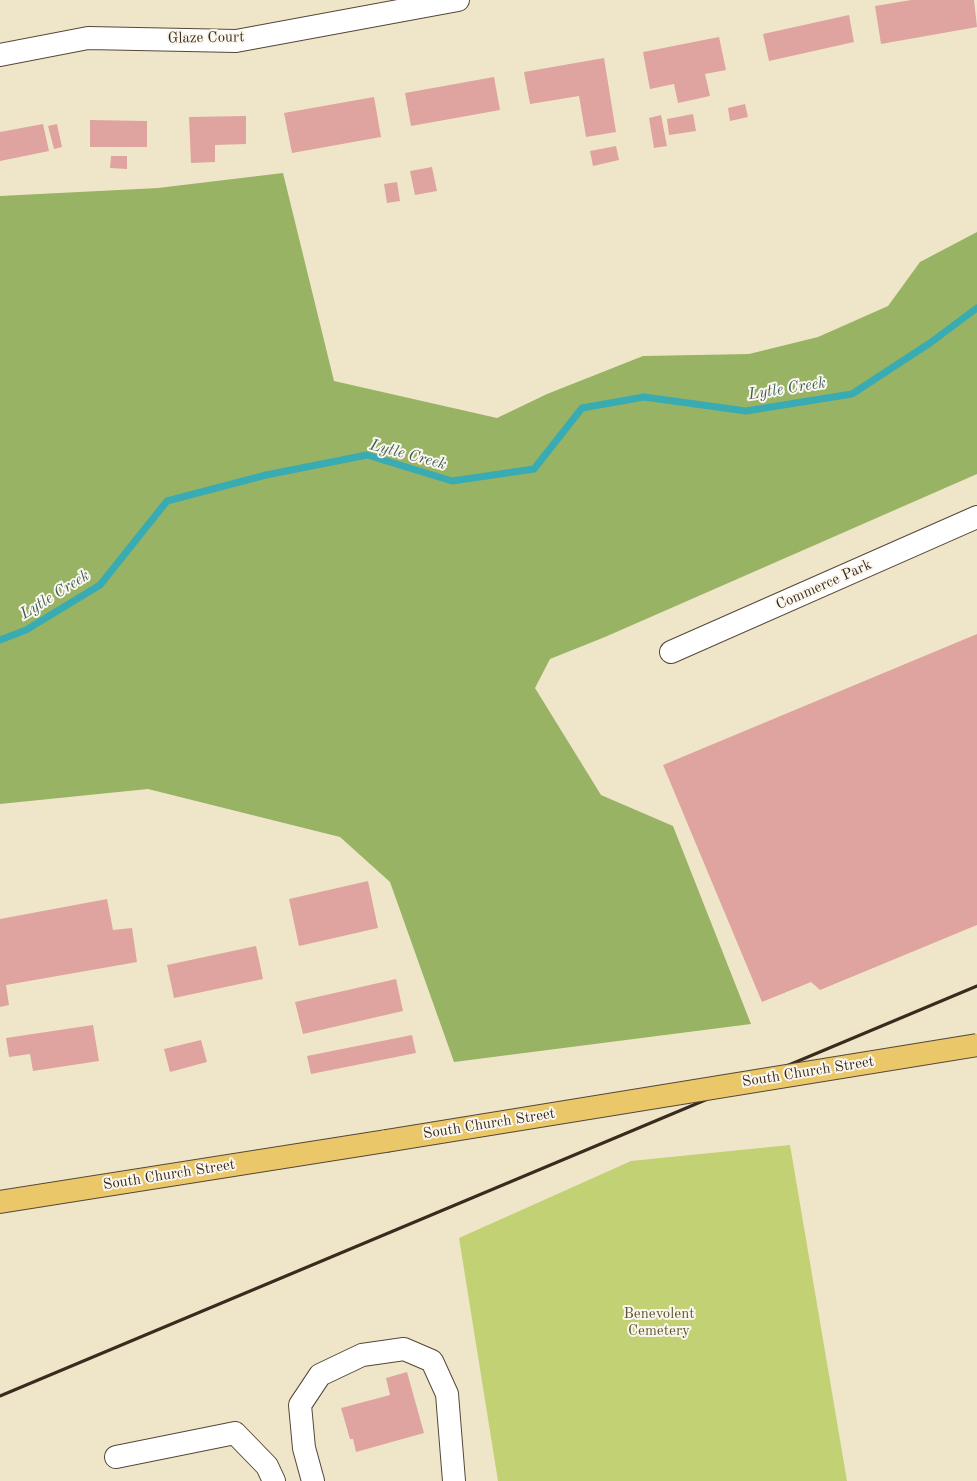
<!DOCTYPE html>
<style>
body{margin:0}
canvas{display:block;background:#efe6c9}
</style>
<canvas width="977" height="1481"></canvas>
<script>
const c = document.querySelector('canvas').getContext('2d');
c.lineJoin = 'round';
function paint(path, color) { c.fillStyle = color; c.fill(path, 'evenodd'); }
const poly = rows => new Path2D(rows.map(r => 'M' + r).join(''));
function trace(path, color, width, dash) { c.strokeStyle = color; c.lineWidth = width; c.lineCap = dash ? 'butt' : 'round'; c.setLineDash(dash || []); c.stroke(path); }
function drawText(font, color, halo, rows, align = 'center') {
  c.font = font + ' "Old Standard TT",serif'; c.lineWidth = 4; c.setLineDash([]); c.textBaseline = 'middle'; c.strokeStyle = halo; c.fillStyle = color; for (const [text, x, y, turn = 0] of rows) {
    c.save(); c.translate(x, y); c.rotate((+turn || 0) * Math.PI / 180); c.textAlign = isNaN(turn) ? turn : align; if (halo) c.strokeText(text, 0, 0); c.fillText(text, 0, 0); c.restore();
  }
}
paint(poly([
 [790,1145,847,1481,498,1481,459,1238,631,1161]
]), '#c2d173');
paint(poly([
 [283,173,334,381,497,418,547,394,643,356,749,354,818,337,888,306,920,262,977,232,977,474,605,637,550,659,535,688,601,795,673,826,751,1024,454,1062,390,882,340,837,148,789,0,804,0,196,158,188]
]), '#99b365');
trace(poly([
 [0,640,26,630,100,585,167,501,266,475,367,455,452,481,534,469,582,408,644,397,746,411,852,394,930,343,977,308]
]), '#39abb2', 7);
paint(poly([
 [911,0,974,0,977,27,881,44,875,6],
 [849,15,854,42,769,61,763,34],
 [719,37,726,70,705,74,710,96,678,103,674,84,650,89,643,52],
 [604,58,616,132,586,137,579,96,530,104,524,72],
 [494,77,500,110,411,126,405,93],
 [374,97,381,137,292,153,284,113],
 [745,104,748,117,730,121,728,108],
 [693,114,696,131,669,135,667,119],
 [661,115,667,146,654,148,649,118],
 [246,116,246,144,215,145,215,162,191,163,189,117],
 [90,120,147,121,147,147,90,147],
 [43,124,49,151,0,161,0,132],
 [57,124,62,147,54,149,48,126],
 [616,146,619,160,593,166,590,151],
 [111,156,127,156,127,169,110,168],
 [432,167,437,191,415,195,410,171],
 [397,182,400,201,387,203,384,184],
 [977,634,977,925,820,990,811,982,762,1002,663,765],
 [368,881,378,928,299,946,289,899],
 [107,899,113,930,132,928,137,962,6,985,9,1005,0,1007,0,919],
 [256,946,263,979,174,998,167,965],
 [396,979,403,1011,303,1034,295,1002],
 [93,1025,99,1061,33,1071,30,1054,9,1057,6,1038],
 [412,1035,416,1053,311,1074,307,1056],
 [201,1040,207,1062,170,1072,164,1049],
 [407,1372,424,1433,356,1452,353,1439,350,1439,341,1408,390,1395,386,1378]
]), '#dfa49f');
const minor = poly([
 [0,55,88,38,236,41,458,0],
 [671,652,977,517],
 [116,1457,235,1433,267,1466,274,1481],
 [313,1481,304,1448,300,1405,320,1375,362,1355,404,1349,432,1361,447,1394,454,1481]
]);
const major = poly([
 [0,1202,386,1141]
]);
trace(minor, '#564638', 24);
trace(major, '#564638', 24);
trace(minor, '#fff', 22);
trace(major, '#eac769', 22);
trace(poly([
 [0,1396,977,986]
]), '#3b2a1e', 3);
const majorBridge = poly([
 [386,1141,977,1045]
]);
trace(majorBridge, '#564638', 24, []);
trace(majorBridge, '#eac769', 22);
drawText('15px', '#3b2a1e', '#fbf7ec', [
 ["Glaze Court",206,38,-1],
 ["Commerce Park",824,585,-24],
 ["South Church Street",808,1072,-9],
 ["South Church Street",489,1124,-9],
 ["South Church Street",169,1175,-9]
]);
drawText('15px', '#5d5433', '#fbf7ec', [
 ["Benevolent",659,1314],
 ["Cemetery",659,1331]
]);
drawText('italic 16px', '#3a5e59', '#fbf7ec', [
 ["Lytle Creek",787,389,-9],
 ["Lytle Creek",408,455,15],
 ["Lytle Creek",55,595,-32]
]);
</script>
